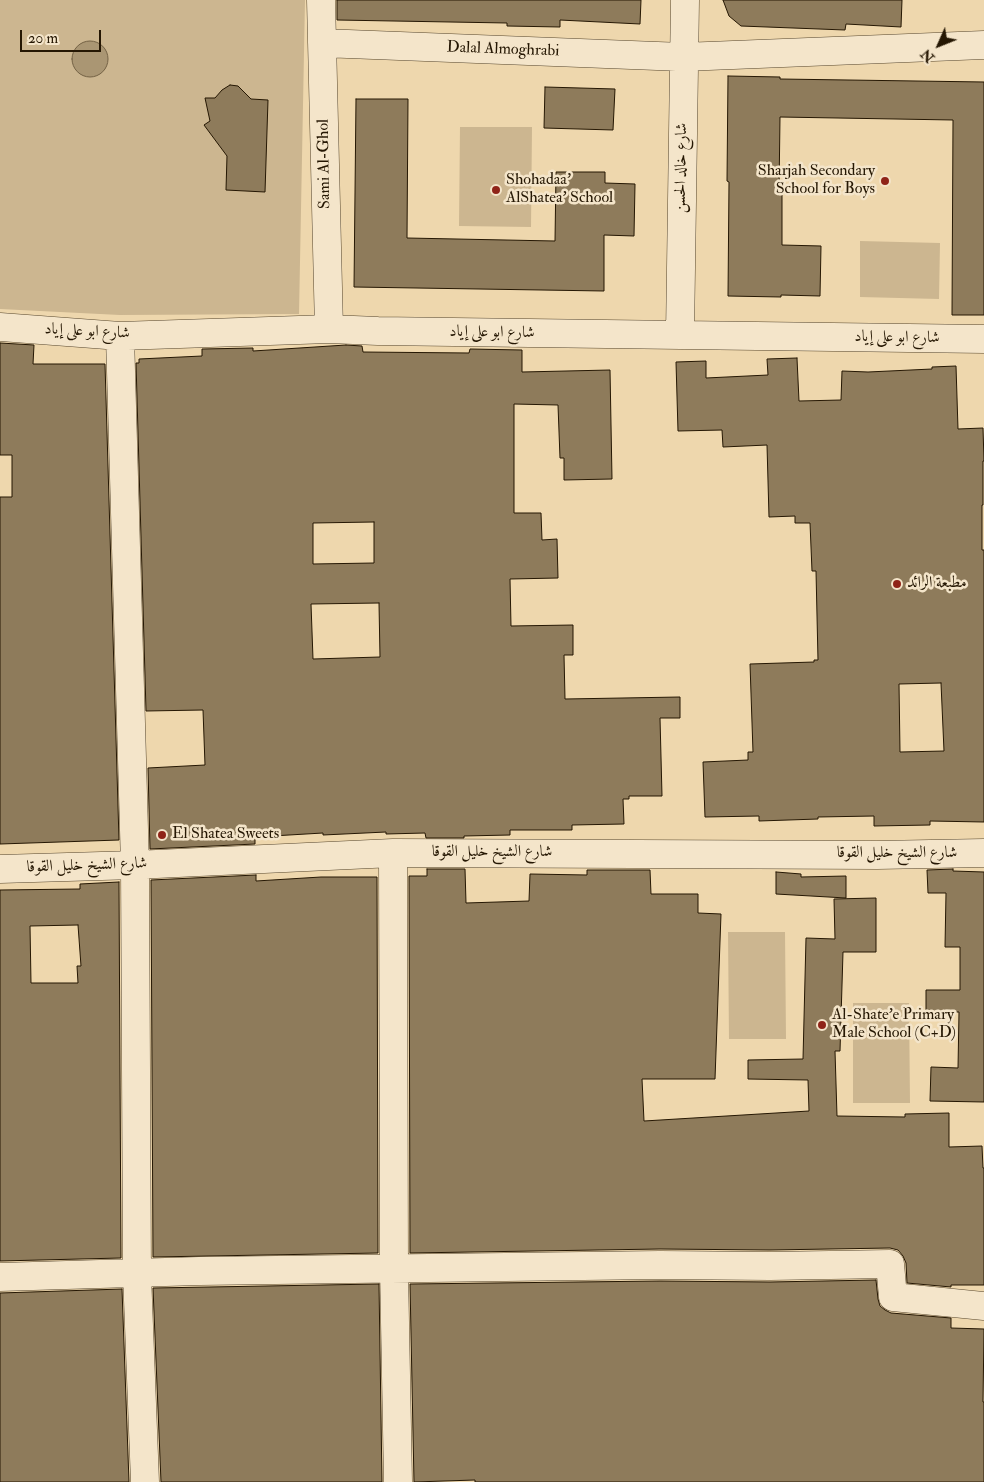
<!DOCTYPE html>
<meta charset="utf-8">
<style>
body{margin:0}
#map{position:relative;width:984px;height:1482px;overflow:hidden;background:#eed7ad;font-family:"IM FELL Double Pica",serif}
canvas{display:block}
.north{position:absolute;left:914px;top:20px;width:50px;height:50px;-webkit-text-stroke:4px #f4e5ca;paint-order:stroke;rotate:226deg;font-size:14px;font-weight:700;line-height:20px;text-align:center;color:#251703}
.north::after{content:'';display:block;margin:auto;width:18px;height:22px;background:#251703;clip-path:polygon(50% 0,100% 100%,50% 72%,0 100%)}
.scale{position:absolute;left:20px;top:30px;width:81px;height:22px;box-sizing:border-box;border:2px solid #251703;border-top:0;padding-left:6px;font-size:15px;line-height:18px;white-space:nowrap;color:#251703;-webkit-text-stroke:4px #f4e5ca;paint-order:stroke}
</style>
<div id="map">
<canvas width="984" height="1482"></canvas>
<div class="north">N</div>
<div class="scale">20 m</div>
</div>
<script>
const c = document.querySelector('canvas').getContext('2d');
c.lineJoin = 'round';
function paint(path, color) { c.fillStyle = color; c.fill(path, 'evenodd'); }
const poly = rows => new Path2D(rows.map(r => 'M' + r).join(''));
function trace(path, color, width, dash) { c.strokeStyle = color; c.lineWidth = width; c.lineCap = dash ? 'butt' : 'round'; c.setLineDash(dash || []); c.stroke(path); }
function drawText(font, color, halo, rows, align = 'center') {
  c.font = font + ' "IM FELL Double Pica",Amiri,serif'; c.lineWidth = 5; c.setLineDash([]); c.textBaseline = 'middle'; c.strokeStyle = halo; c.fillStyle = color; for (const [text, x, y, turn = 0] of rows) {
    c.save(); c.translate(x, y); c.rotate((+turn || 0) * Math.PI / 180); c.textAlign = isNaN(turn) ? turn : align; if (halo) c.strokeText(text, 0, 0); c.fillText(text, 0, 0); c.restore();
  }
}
paint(poly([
 [0,0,305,0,299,314,120,315,0,309],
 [460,127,532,127,531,227,459,226],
 [860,241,940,243,939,299,860,297],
 [728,932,785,932,786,1039,729,1039],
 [853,1003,909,1003,910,1103,853,1103]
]), '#ccb690');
const water = poly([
 '72 59a18 18 0 1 1 36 0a18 18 0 1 1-36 0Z'
]);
paint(water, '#aa9673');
trace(water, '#756346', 1);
const building = poly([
 [337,0,641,0,640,24,560,20,560,27,507,26,507,23,337,20,337,0],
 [723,0,902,0,901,27,846,24,845,30,741,26,729,16,723,0],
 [728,76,780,77,780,79,984,82,984,315,952,315,953,120,780,117,779,192,782,192,782,245,821,246,820,296,781,295,781,297,728,296,729,182,727,181,728,76],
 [230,85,238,86,251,99,268,100,265,192,226,190,227,156,204,125,210,121,205,98,215,98,222,90,230,85],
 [545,87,615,89,613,130,544,128,545,87],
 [356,99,408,99,407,238,555,241,556,172,605,172,605,183,635,184,634,236,604,235,604,291,354,287,356,99],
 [0,343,34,345,33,364,105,364,119,840,0,844,0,497,12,497,12,455,0,455,0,343],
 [346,345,362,346,363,352,469,353,470,349,522,350,522,372,610,370,612,479,564,480,564,458,560,458,558,405,514,404,514,513,541,513,542,540,557,539,558,578,510,579,511,626,573,625,573,655,564,655,565,699,680,697,680,718,660,718,662,796,629,796,629,799,623,799,624,824,572,825,572,830,510,830,510,835,464,836,464,838,426,838,425,833,386,834,386,832,323,835,323,833,255,837,255,844,150,849,148,768,205,765,203,710,146,711,136,363,139,363,139,359,202,356,202,349,253,348,253,351,346,345],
 [374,522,374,563,313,564,313,523,374,522],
 [379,603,380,657,313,659,311,604,379,603],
 [797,358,799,401,841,400,842,371,868,372,932,369,932,367,956,366,958,429,983,428,984,461,983,461,983,505,982,505,982,550,984,550,984,822,930,821,930,825,874,826,874,816,818,817,818,819,759,821,759,816,705,817,703,762,748,760,748,752,753,752,750,664,814,662,814,660,818,660,816,571,812,571,810,523,795,523,795,516,769,517,767,445,723,447,722,430,678,431,676,362,706,361,706,378,768,375,767,359,797,358],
 [941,683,944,751,900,752,899,684,941,683],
 [427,869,465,869,466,903,529,901,530,874,587,875,587,870,650,870,651,894,698,894,698,913,721,914,715,1079,642,1079,644,1121,809,1111,808,1080,748,1079,748,1060,803,1059,806,938,835,939,834,899,876,898,876,952,843,952,840,1051,835,1051,837,1116,905,1117,905,1114,949,1113,949,1147,982,1146,983,1168,984,1168,984,1285,951,1285,951,1287,907,1283,906,1263,903,1256,898,1250,890,1248,770,1250,660,1249,410,1253,409,876,427,876,427,869],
 [953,869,953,871,984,872,984,1102,930,1101,931,1067,958,1068,959,1012,926,1012,926,990,960,990,960,947,945,947,946,893,928,893,927,870,953,869],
 [776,872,801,874,801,877,846,876,846,898,776,894,776,872],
 [256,875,256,881,321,877,377,877,378,1253,153,1257,151,880,256,875],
 [119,882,121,1258,0,1261,0,890,80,889,80,884,119,882],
 [78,925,81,966,77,966,78,983,31,983,30,926,78,925],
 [876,1280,878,1299,880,1306,885,1310,891,1313,951,1318,951,1328,984,1329,983,1402,984,1402,984,1482,475,1482,475,1480,414,1482,410,1284,660,1281,770,1282,876,1280],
 [379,1284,382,1482,161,1482,153,1288,379,1284],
 [122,1289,129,1482,0,1482,0,1293,122,1289]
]);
paint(building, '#8e7b5b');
trace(building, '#251703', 1);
const street = poly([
 [321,0,329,329],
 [322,43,683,57,984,45],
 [0,327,120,336,329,329,378,331,984,339],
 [680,335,685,0],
 [120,336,135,865,137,1274,145,1482],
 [393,853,394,1269,398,1482],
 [0,869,135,865,393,853,877,855,984,853],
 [0,1277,199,1271,660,1265,770,1266,890,1264,893,1297,984,1306]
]);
trace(street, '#57472e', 29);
trace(street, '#f4e5ca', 28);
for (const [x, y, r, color] of [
 [885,181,5,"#8f2418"],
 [496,190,5,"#8f2418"],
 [897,584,5,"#8f2418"],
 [162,835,5,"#8f2418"],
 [822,1025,5,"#8f2418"]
]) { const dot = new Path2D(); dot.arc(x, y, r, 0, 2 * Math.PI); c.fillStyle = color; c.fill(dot); trace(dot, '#f4e5ca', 2); }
drawText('16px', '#251703', '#f4e5ca', [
 ["Dalal Almoghrabi",503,50,2],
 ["Sami Al-Ghol",325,164,-91],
 ["شارع خالد الحسن",682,168,-89],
 ["شارع ابو على إياد",87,332,3],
 ["شارع ابو على إياد",492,333,1],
 ["شارع ابو على إياد",897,338,1],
 ["شارع الشيخ خليل القوقا",492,853],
 ["شارع الشيخ خليل القوقا",897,854],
 ["شارع الشيخ خليل القوقا",87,866,-2]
]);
drawText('16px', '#251703', '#f4e5ca', [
 ["Sharjah Secondary",875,172,"right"],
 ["School for Boys",875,190,"right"],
 ["Shohadaa'",506,181],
 ["AlShatea' School",506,199],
 ["مطبعة الرائد",907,584],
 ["El Shatea Sweets",172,835],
 ["Al-Shate'e Primary",832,1016],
 ["Male School (C+D)",832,1034]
], 'left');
</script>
